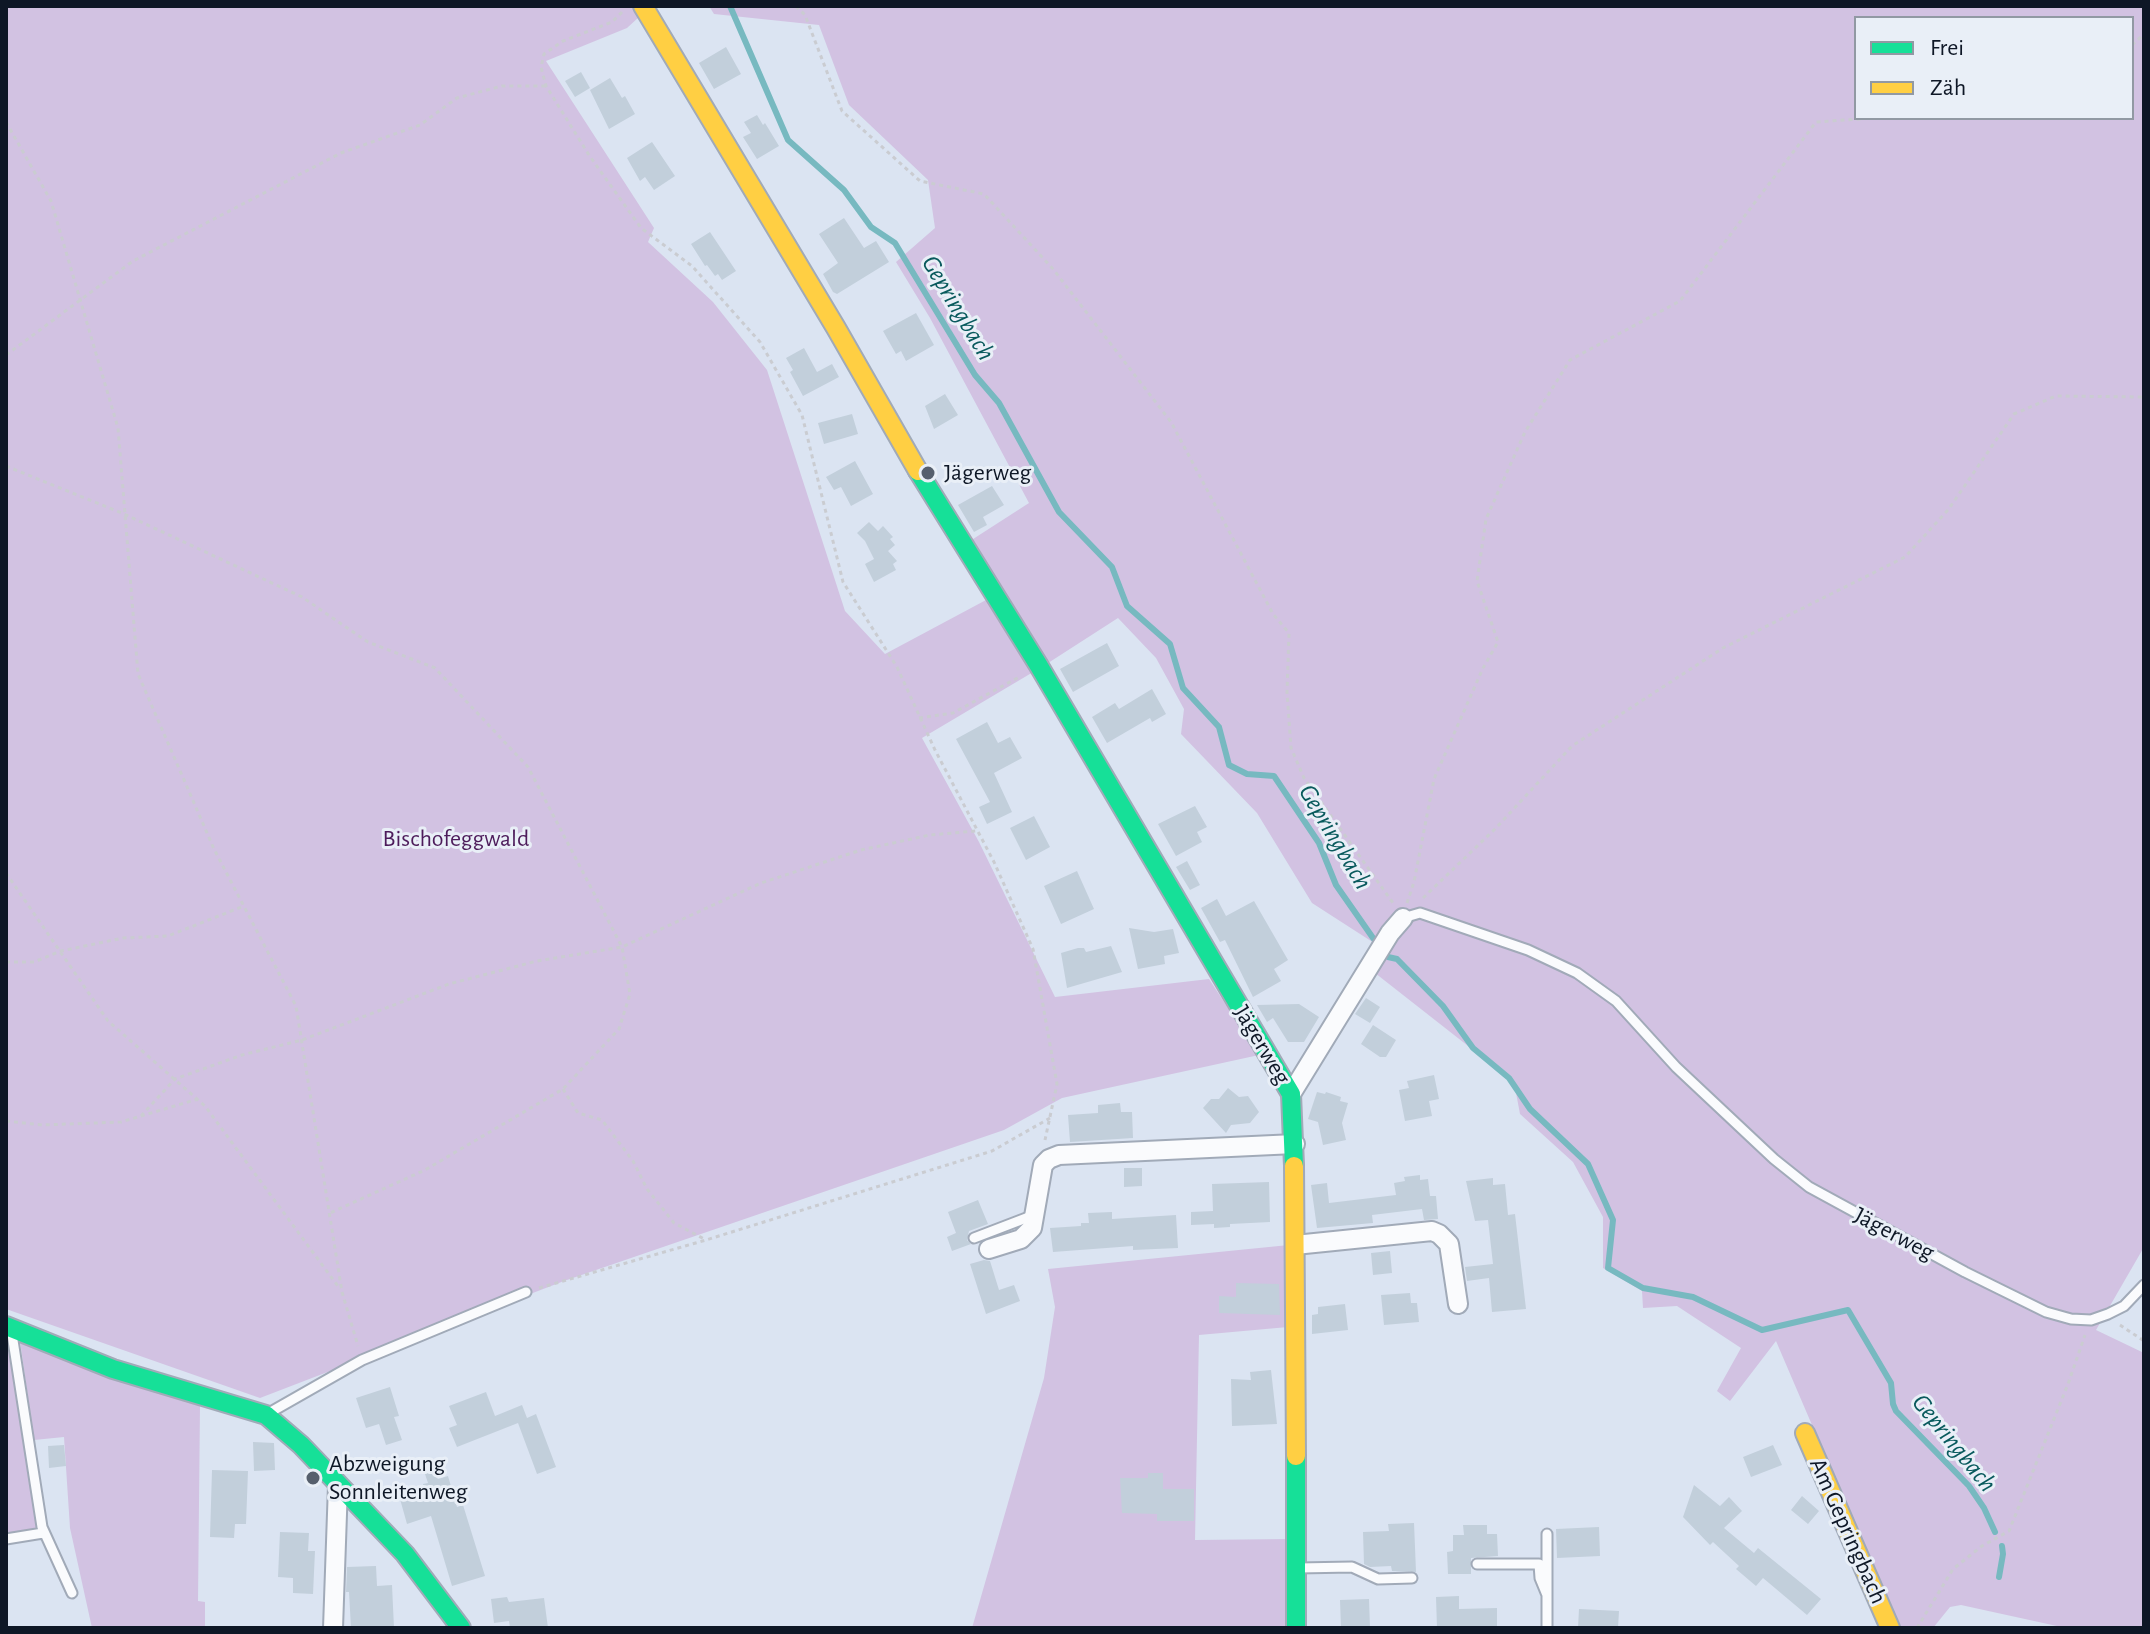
<!DOCTYPE html>
<meta charset="utf-8">
<style>
body{margin:0}
#map{position:relative;width:2150px;height:1634px;overflow:hidden;background:#dbe4f2;font-family:"Alegreya Sans",sans-serif}
canvas{display:block}
.frame{position:absolute;inset:0;border:8px solid #0e1726;pointer-events:none}
.legend{position:absolute;left:1854px;top:16px;width:280px;height:104px;box-sizing:border-box;background:#e9eff7;border:2px solid #9199a3;margin:0;padding:10px 14px;list-style:none;font-size:24px;color:#0e1726}
.legend li{display:flex;align-items:center;gap:16px;height:40px}
.legend b{width:40px;border:2px solid #9199a3}
</style>
<div id="map">
<canvas width="2150" height="1634"></canvas>
<div class="frame"></div>
<ul class="legend">
<li><b style="height:10px;background:#16e098"></b>Frei</li>
<li><b style="height:10px;background:#ffcf43"></b>Zäh</li>
</ul>
</div>
<script>
const c = document.querySelector('canvas').getContext('2d');
c.lineJoin = 'round';
function paint(path, color) { c.fillStyle = color; c.fill(path, 'evenodd'); }
const poly = rows => new Path2D(rows.map(r => 'M' + r).join(''));
function trace(path, color, width, dash) { c.strokeStyle = color; c.lineWidth = width; c.lineCap = dash ? 'butt' : 'round'; c.setLineDash(dash || []); c.stroke(path); }
function drawText(font, color, halo, rows, align = 'center') {
  c.font = font + ' "Alegreya Sans",sans-serif'; c.lineWidth = 6; c.setLineDash([]); c.textBaseline = 'middle'; c.strokeStyle = halo; c.fillStyle = color; for (const [text, x, y, turn = 0] of rows) {
    c.save(); c.translate(x, y); c.rotate((+turn || 0) * Math.PI / 180); c.textAlign = isNaN(turn) ? turn : align; if (halo) c.strokeText(text, 0, 0); c.fillText(text, 0, 0); c.restore();
  }
}
paint(poly([
 [6,6,651,6,627,28,546,61,654,228,648,242,713,302,767,370,845,611,885,654,1001,592,970,541,1029,503,930,318,896,262,935,228,928,180,849,105,819,25,714,14,709,6,2144,6,2144,1247,2096,1330,2144,1353,2144,1628,2066,1628,1961,1605,1950,1607,1933,1628,1899,1628,1776,1341,1730,1401,1717,1391,1741,1348,1677,1306,1643,1308,1642,1291,1603,1268,1603,1217,1573,1162,1520,1114,1514,1082,1375,973,1388,952,1312,903,1257,813,1181,734,1184,709,1156,658,1118,618,1045,665,922,738,979,842,1055,997,1209,979,1259,1055,1062,1098,1004,1130,564,1281,260,1398,6,1309],
 [1856,18,2132,18,2132,118,1856,118],
 [1289,1245,1288,1327,1199,1335,1195,1540,1290,1539,1290,1628,972,1628,1044,1378,1055,1307,1048,1269],
 [6,1336,8,1337,38,1531,6,1537],
 [20,1341,200,1405,198,1601,205,1602,205,1628,92,1628,70,1528,64,1437,34,1440]
]), '#d2c2e2');
trace(poly([
 [730,6,788,140,844,190,871,227,895,243,975,375,999,403,1059,512,1112,567,1127,606,1170,644,1183,688,1219,727,1229,765,1247,774,1274,776,1319,843,1336,885,1373,938,1388,957,1397,959,1443,1006,1473,1048,1509,1078,1530,1109,1588,1164,1613,1220,1608,1268,1643,1288,1693,1297,1762,1330,1848,1310,1891,1383,1893,1404,1896,1411,1969,1486,1984,1508,1995,1532],
 [1999,1577,2003,1554,2002,1546]
]), '#77b9c0', 6);
paint(poly([
 [726,47,741,74,714,89,699,63],
 [581,72,590,88,575,97,565,81],
 [610,78,622,98,625,96,635,114,609,129,590,90],
 [757,115,763,125,765,123,779,146,757,159,743,137,751,133,744,122],
 [652,142,675,176,654,190,645,177,640,181,627,158],
 [844,218,864,248,876,241,889,262,837,294,833,292,823,274,838,263,819,234],
 [710,232,736,271,722,280,718,274,715,276,707,265,705,266,691,244],
 [916,313,934,345,906,361,901,351,896,354,883,331],
 [804,348,817,372,832,364,839,377,803,396,790,372,793,370,786,358],
 [945,394,958,415,934,429,925,406],
 [852,414,858,434,824,444,818,423],
 [855,461,873,494,851,506,841,487,834,490,826,477],
 [992,486,1004,505,983,517,987,525,974,532,958,505],
 [869,522,878,531,883,526,893,537,890,539,895,545,888,551,897,561,893,564,896,570,874,582,865,564,874,559,865,541,857,533],
 [1107,643,1119,666,1073,692,1060,669],
 [1152,689,1166,714,1152,722,1150,718,1107,743,1092,717,1115,703,1119,709],
 [987,722,998,743,1010,737,1022,758,994,773,1012,812,987,824,979,807,990,802,956,739],
 [1195,806,1207,827,1197,832,1202,842,1176,856,1158,824],
 [1034,816,1050,847,1026,860,1010,828],
 [1187,861,1200,885,1190,890,1176,867],
 [1077,871,1094,909,1061,924,1044,886],
 [1217,899,1226,916,1254,901,1288,960,1274,969,1281,981,1253,997,1225,940,1220,942,1201,908],
 [1129,928,1154,932,1173,929,1179,953,1164,956,1165,964,1138,969],
 [1111,946,1122,972,1067,988,1061,953,1078,948,1084,948,1086,952],
 [1366,998,1380,1007,1370,1023,1355,1014],
 [1299,1004,1319,1017,1304,1042,1288,1042,1273,1018,1267,1022,1257,1005],
 [1373,1025,1396,1040,1386,1057,1380,1057,1361,1044],
 [1434,1075,1439,1099,1429,1101,1432,1116,1405,1121,1399,1090,1409,1088,1407,1081],
 [1228,1088,1239,1097,1248,1096,1259,1112,1250,1123,1231,1125,1226,1133,1203,1108,1211,1099,1219,1099],
 [1317,1092,1325,1094,1326,1092,1341,1097,1340,1101,1348,1103,1342,1123,1346,1140,1323,1145,1318,1122,1308,1119],
 [1120,1103,1121,1112,1132,1112,1133,1138,1070,1142,1068,1115,1098,1113,1098,1105],
 [1124,1168,1142,1168,1142,1186,1124,1187],
 [1420,1175,1420,1180,1428,1179,1430,1196,1436,1196,1438,1219,1424,1220,1422,1209,1372,1215,1373,1223,1317,1228,1311,1185,1327,1183,1329,1203,1396,1195,1394,1183,1405,1181,1404,1177],
 [1493,1178,1493,1185,1505,1184,1508,1215,1515,1214,1526,1309,1492,1312,1489,1278,1467,1281,1465,1267,1493,1264,1488,1220,1475,1221,1466,1181],
 [1269,1182,1270,1222,1230,1224,1230,1227,1214,1228,1214,1224,1191,1225,1191,1212,1213,1211,1212,1184],
 [978,1200,988,1224,969,1231,967,1240,971,1244,952,1251,947,1237,956,1233,948,1212],
 [1112,1212,1112,1219,1176,1215,1178,1248,1133,1250,1133,1246,1053,1252,1050,1228,1081,1226,1081,1223,1089,1223,1088,1213],
 [1390,1251,1392,1273,1373,1275,1371,1253],
 [984,1260,990,1261,999,1290,1014,1285,1020,1301,986,1314,970,1264],
 [1236,1283,1279,1284,1280,1315,1219,1313,1219,1296,1236,1297],
 [1410,1293,1411,1303,1417,1303,1419,1322,1384,1325,1381,1295],
 [1345,1304,1348,1330,1312,1334,1312,1315,1318,1314,1318,1307],
 [1271,1370,1277,1424,1232,1426,1231,1379,1251,1380,1250,1372],
 [390,1387,399,1416,394,1417,402,1440,386,1445,379,1424,366,1428,356,1398],
 [486,1392,495,1416,522,1405,527,1418,536,1414,556,1467,537,1474,518,1423,457,1447,449,1428,457,1425,449,1406],
 [253,1442,274,1443,275,1470,254,1471],
 [64,1445,66,1466,49,1468,48,1446],
 [1773,1445,1782,1465,1751,1477,1743,1457],
 [420,1459,438,1479,448,1476,457,1507,463,1505,485,1576,452,1586,431,1516,407,1524,400,1499,405,1497,405,1495,424,1490,423,1484,428,1483],
 [212,1470,248,1471,246,1524,235,1524,234,1538,210,1537],
 [1148,1473,1163,1473,1163,1489,1194,1489,1194,1521,1157,1521,1157,1514,1122,1513,1120,1478,1148,1478],
 [1694,1485,1720,1506,1729,1497,1742,1511,1724,1528,1754,1553,1758,1548,1821,1599,1807,1615,1763,1578,1756,1586,1736,1569,1739,1566,1713,1542,1710,1545,1683,1517],
 [1802,1496,1819,1511,1808,1524,1791,1510],
 [1414,1523,1416,1572,1392,1571,1391,1566,1370,1567,1364,1564,1363,1532,1389,1531,1388,1524],
 [1463,1525,1487,1525,1487,1534,1497,1534,1498,1556,1471,1558,1471,1574,1448,1574,1447,1552,1453,1551,1453,1535,1464,1535],
 [1599,1527,1600,1556,1557,1558,1556,1529],
 [280,1532,309,1533,308,1551,315,1551,313,1594,293,1593,293,1578,278,1577],
 [376,1566,377,1586,392,1585,394,1628,351,1628,349,1592,346,1592,347,1567],
 [1459,1596,1459,1609,1497,1608,1497,1628,1437,1628,1436,1597],
 [507,1597,509,1602,544,1598,548,1628,510,1628,509,1621,494,1623,491,1599],
 [1369,1599,1370,1628,1341,1628,1340,1600],
 [1579,1609,1619,1611,1618,1628,1578,1628]
]), '#c2cfdb');
const lane = poly([
 [1403,918,1420,913,1528,950,1577,973,1616,1001,1676,1067,1774,1159,1809,1187,1965,1272,2046,1312,2071,1319,2091,1320,2108,1314,2124,1306,2144,1285],
 [974,1238,1034,1215],
 [12,1334,42,1527,72,1593],
 [269,1413,362,1360,526,1292],
 [1547,1534,1547,1628],
 [6,1539,43,1533],
 [1477,1564,1539,1564,1540,1578,1547,1595],
 [1298,1568,1352,1567,1378,1579,1412,1578]
]);
const street = poly([
 [1291,1094,1390,933,1403,918],
 [1295,1245,1432,1231,1439,1234,1449,1244,1458,1304],
 [989,1249,1021,1239,1032,1228,1043,1165,1049,1159,1059,1155,1295,1144],
 [333,1628,338,1485]
]);
const fast = poly([
 [918,471,1039,666,1291,1094,1294,1166],
 [6,1326,113,1369,266,1415,301,1445,405,1554,461,1628],
 [1296,1456,1296,1628]
]);
const slow = poly([
 [643,6,836,328,918,471],
 [1294,1166,1296,1456],
 [1805,1433,1890,1628]
]);
trace(lane, '#a1aab8', 13);
trace(street, '#a1aab8', 22);
trace(fast, '#a1aab8', 22);
trace(slow, '#a1aab8', 22);
trace(poly([
 [796,6,805,15,842,111,920,181,984,194,1053,269,1171,422,1273,614,1289,633,1287,692,1291,748,1304,778,1393,903],
 [622,12,612,22,563,41,544,54,541,67,546,86,589,155,641,228,692,266,760,342,802,415,843,582,897,667,935,750,994,862,1033,949,1057,1084,1045,1140],
 [2132,45,2144,34],
 [6,122,51,201,118,428,138,674,214,849,296,1006,342,1292,358,1346],
 [6,355,133,261,341,153,420,125,457,98,502,86,545,86],
 [6,466,124,514,302,597,368,642,435,668,528,767,622,947,630,994,619,1029,563,1089,425,1170,330,1213],
 [919,718,953,713,1021,676],
 [6,873,108,1021,205,1106,340,1289],
 [1423,898,1495,829,1572,746,1723,648,1905,557,1948,510,2014,414,2056,396,2144,397],
 [1407,903,1414,882,1434,779,1483,668,1498,642,1477,581,1486,519,1525,432,1570,360,1680,301,1816,122,1873,118],
 [6,962,34,962,61,951,123,938,168,936,244,906],
 [563,1089,578,1113,602,1120,633,1161,647,1189,674,1223,706,1240],
 [141,1116,175,1079,242,1055,302,1040,449,984,537,961,622,947,761,883,861,850,930,835,976,831],
 [6,1121,42,1125,121,1122,198,1099],
 [539,1288,706,1240,992,1151,1050,1118],
 [2120,1325,2144,1341],
 [1917,1628,1953,1569,1982,1546,2009,1531,2068,1384,2085,1335]
]), '#caccd1', 3, [4, 4]);
trace(lane, '#fafbfd', 9);
trace(street, '#fafbfd', 18);
trace(fast, '#16e098', 18);
trace(slow, '#ffcf43', 18);
for (const [x, y, r, color] of [
 [928,473,8,"#565f6d"],
 [313,1478,8,"#565f6d"]
]) { const dot = new Path2D(); dot.arc(x, y, r, 0, 2 * Math.PI); c.fillStyle = color; c.fill(dot); trace(dot, '#e9eff7', 3); }
drawText('24px', '#0e1726', '#e9eff7', [
 ["Jägerweg",944,473],
 ["Abzweigung",329,1464],
 ["Sonnleitenweg",329,1492]
], 'left');
drawText('24px', '#4d1c5b', '#e9eff7', [
 ["Bischofeggwald",456,839]
]);
drawText('24px', '#0e1726', '#e9eff7', [
 ["Jägerweg",1262,1045,59],
 ["Jägerweg",1894,1234,28],
 ["Am Gepringbach",1848,1531,66]
]);
drawText('italic 26px', '#095a5d', '#e9eff7', [
 ["Gepringbach",958,308,59],
 ["Gepringbach",1335,837,59],
 ["Gepringbach",1954,1443,51]
]);
</script>
